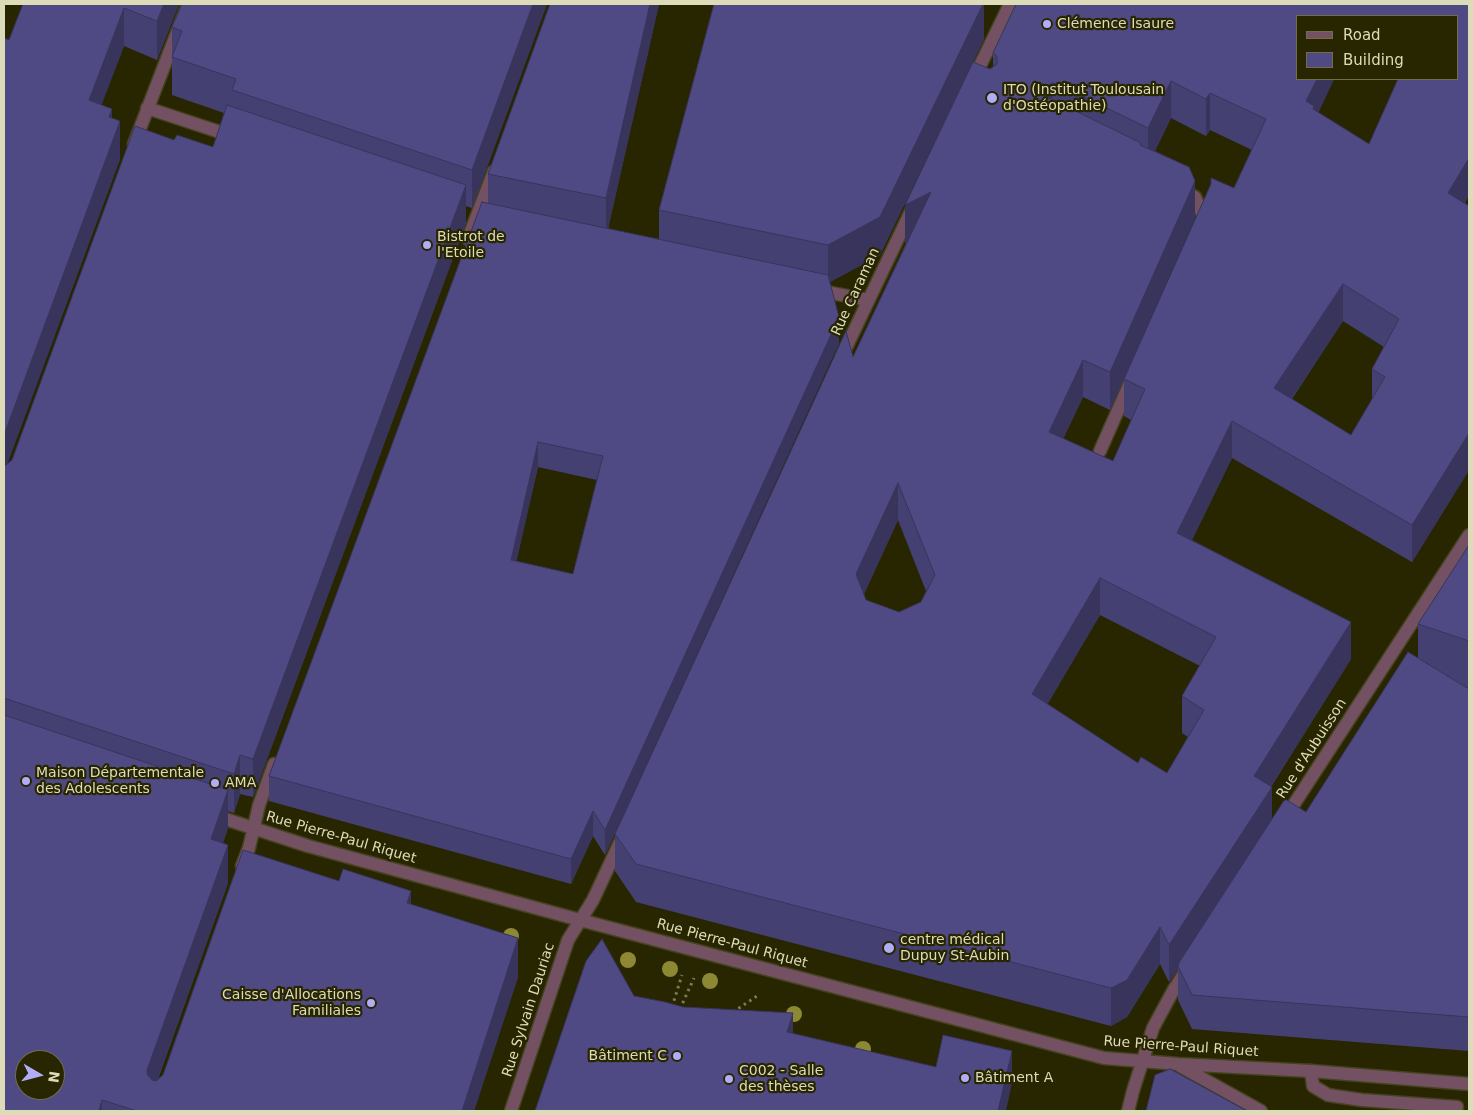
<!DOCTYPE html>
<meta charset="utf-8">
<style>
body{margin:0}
#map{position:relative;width:1473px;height:1115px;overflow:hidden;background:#282600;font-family:"DejaVu Sans",sans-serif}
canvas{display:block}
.frame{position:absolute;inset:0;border:5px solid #dddcb9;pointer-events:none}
.legend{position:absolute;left:1296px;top:15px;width:162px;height:65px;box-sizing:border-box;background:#282600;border:1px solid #706f4a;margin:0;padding:6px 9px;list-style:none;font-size:15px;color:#dddcb9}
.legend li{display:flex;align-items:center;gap:10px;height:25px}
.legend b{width:25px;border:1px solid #706f4a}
.north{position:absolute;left:15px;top:1050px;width:50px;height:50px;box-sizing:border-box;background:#282600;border:1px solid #706f4a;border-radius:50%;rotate:98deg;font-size:14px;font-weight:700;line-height:20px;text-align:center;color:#dddcb9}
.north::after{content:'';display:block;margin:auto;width:18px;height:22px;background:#b2adf9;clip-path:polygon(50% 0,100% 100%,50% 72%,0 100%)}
</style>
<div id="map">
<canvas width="1473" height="1115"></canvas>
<div class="frame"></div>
<ul class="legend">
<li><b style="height:6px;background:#735163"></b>Road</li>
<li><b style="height:14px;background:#504a84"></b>Building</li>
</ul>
<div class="north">N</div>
</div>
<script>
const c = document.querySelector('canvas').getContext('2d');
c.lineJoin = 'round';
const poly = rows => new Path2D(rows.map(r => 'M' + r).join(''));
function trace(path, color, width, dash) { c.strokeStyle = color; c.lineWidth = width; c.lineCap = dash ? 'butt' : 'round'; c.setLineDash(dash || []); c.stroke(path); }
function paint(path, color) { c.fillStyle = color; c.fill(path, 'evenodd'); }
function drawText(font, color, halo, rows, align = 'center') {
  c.font = font + ' "DejaVu Sans",sans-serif'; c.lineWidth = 4.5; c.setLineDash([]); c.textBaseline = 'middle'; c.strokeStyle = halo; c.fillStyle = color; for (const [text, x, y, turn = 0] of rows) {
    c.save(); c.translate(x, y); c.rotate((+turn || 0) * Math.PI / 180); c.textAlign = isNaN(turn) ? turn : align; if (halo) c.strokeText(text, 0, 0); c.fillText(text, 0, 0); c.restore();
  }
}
const lane = poly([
 [1181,190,1195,197,1204,218,1202,223],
 [1100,451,1130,383],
 [1311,1071,1313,1086,1328,1095,1362,1100,1457,1107]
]);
const street = poly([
 [973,80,1010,4],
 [147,108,235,137],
 [134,144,188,4],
 [468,239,494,171],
 [816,290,868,300],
 [842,356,912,209],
 [213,815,308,846,580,920,1104,1058,1178,1064,1311,1071,1469,1084],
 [1285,818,1469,535],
 [242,866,249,848,259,805,274,764],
 [1180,1066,1261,1111],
 [511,1111,568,940,593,900,622,838],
 [1128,1111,1133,1091,1153,1028,1173,991,1187,969]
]);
trace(lane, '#45431e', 15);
trace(street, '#45431e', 15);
trace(poly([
 [672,1007,682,975],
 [680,1009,694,978],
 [733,1012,757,996]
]), '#7c7b56', 3, [2.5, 4]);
trace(lane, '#735163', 12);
trace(street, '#735163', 12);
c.fillStyle = '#8c8833';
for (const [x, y] of [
 [511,936],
 [628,960],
 [670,969],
 [710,981],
 [794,1014],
 [863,1049]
]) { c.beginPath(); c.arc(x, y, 8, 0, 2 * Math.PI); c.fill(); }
paint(poly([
 [23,4,179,4,157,60,124,46,101,105,112,118,120,159,7,464,12,460,174,140,213,147,224,113,172,95,172,27,182,4,547,4,472,208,466,206,466,223,253,797,240,794,234,813,228,811,228,828,223,843,228,883,158,1079,411,904,518,977,474,1111,4,1111,4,38,9,40],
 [659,4,608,229,659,239,659,210,984,4,984,39,880,255,830,282,839,343,605,855,593,836,571,884,269,801,269,776,488,203,488,174],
 [538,467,597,480,573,574,516,561],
 [1016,4,1469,4,1469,195,1465,203,1469,206,1469,470,1412,562,1232,458,1192,540,1351,622,1351,659,1271,787,1272,820,1285,799,1306,812,1408,652,1418,659,1418,624,1469,545,1469,688,1468,688,1469,689,1469,1051,1192,1029,1178,1000,1178,969,1169,982,1160,964,1127,1017,1111,1026,636,902,615,871,615,834,846,331,853,357,907,241,905,243,905,205,973,62,990,69,993,68,993,53],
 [1297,16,1457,16,1457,79,1399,79,1369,144,1318,113,1334,79,1297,79],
 [1171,118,1206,136,1210,130,1252,150,1234,188,1211,178,1211,184,1124,379,1124,416,1131,420,1113,461,1063,439,1083,397,1110,410,1195,218,1195,181,1189,167,1155,151],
 [1343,321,1384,347,1372,369,1372,399,1351,435,1292,399],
 [898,520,926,591,921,602,899,612,866,600,864,594],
 [1100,615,1200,666,1182,696,1182,733,1188,737,1167,773,1141,757,1138,763,1047,704]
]), '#454072');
paint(poly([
 [164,4,179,4,157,60,157,21],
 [533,4,547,4,472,208,472,170],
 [650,4,659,4,606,237,606,198],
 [983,4,984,4,984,39,880,255,828,283,828,245],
 [124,8,124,46,89,138,89,100],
 [1317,79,1334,79,1314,122,1306,101],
 [1171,81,1171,118,1148,165,1148,128],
 [1052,83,1052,120,1045,92,1046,87],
 [1210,93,1210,130,1206,136,1206,99],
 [112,109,112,141,120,121,120,159,4,473,4,435],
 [1469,158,1469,195,1448,230,1448,193],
 [1195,181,1195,218,1110,410,1110,372],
 [466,185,466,223,253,797,253,759],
 [931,192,931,229,905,243,905,205],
 [1343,284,1343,321,1274,425,1274,388],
 [839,317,839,343,605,855,605,830],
 [1083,360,1083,397,1049,469,1049,432],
 [1232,421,1232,458,1177,570,1177,533],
 [1469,433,1469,470,1412,562,1412,525],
 [538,442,538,467,511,586,511,560],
 [898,483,898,520,856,611,856,574],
 [1100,578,1100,615,1032,731,1032,694],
 [1351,622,1351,659,1254,813,1254,776],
 [240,755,240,794,234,813,234,774],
 [1272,787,1272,824,1178,966,1178,969,1169,982,1169,945],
 [228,790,228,828,211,878,211,839],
 [593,811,593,836,571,884,571,859],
 [228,845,228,883,147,1108,147,1070],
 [411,891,411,929,407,903],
 [1160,927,1160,964,1127,1017,1111,1026,1111,988],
 [518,938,518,977,474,1111,462,1111],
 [793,1013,793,1045,787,1032],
 [1012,1051,1012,1083,1006,1111,998,1111],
 [102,1100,102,1111,99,1111]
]), '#38345c');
const building = poly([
 [23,4,164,4,157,21,124,8,89,100,112,109,109,117,120,121,4,435,4,38,9,40,23,4],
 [182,4,533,4,472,170,232,90,236,79,172,57,182,31,172,27,182,4],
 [550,4,650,4,606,198,488,174,550,4],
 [714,4,983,4,880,217,828,245,659,210,714,4],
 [1016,4,1469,4,1469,158,1448,193,1469,206,1469,433,1412,525,1232,421,1177,533,1351,622,1254,776,1272,787,1169,945,1160,927,1127,980,1111,988,636,864,615,834,846,331,853,357,931,192,905,205,973,62,990,69,997,64,997,56,993,53,1016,4],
 [1297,16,1457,16,1457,79,1398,79,1369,144,1313,109,1314,106,1306,101,1317,79,1297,79,1297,16],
 [1171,81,1206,99,1210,93,1266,119,1234,188,1211,178,1211,184,1124,379,1145,389,1113,461,1049,432,1083,360,1110,372,1195,181,1189,167,1140,145,1141,143,1049,98,1045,92,1046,87,1052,83,1057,84,1148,128,1171,81],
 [1343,284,1399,319,1372,369,1385,377,1351,435,1274,388,1343,284],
 [898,483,935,575,921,602,899,612,866,600,856,574,898,483],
 [1100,578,1216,637,1182,696,1204,710,1167,773,1141,757,1138,763,1032,694,1100,578],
 [227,105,466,185,253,759,240,755,234,774,7,699,4,699,4,465,6,465,12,460,135,126,174,140,177,135,213,147,227,105],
 [482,202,828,275,839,317,605,830,593,811,571,859,269,776,482,202],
 [538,442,603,456,573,574,511,560,538,442],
 [1469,545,1469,641,1418,624,1469,545],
 [1408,652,1469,689,1469,1017,1192,995,1178,966,1180,961,1285,799,1306,812,1408,652],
 [4,715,228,790,211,839,228,845,147,1070,147,1074,152,1080,156,1081,163,1075,243,850,339,881,343,869,411,891,407,903,518,938,462,1111,137,1111,102,1100,99,1111,4,1111,4,715],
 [25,1060,55,1060,55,1090,25,1090,25,1060],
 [602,939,634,996,665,1002,683,1007,793,1013,787,1032,936,1067,943,1035,1012,1051,998,1111,535,1111,586,961,602,939],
 [1170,1069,1247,1111,1146,1111,1155,1075,1170,1069]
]);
paint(building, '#504a84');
trace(building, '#38345c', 1);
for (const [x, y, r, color] of [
 [1047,24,5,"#b2adf9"],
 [992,98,6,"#b2adf9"],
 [427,245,5,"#b2adf9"],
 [26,781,5,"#b2adf9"],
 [215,783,5,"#b2adf9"],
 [889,948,6,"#b2adf9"],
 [371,1003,5,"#b2adf9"],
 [677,1056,5,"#b2adf9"],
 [965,1078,5,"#b2adf9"],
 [729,1079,5,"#b2adf9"]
]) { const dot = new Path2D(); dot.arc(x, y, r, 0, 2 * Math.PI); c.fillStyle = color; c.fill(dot); trace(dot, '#282600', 2); }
drawText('14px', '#dddcb9', '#282600', [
 ["Clémence Isaure",1057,24],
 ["ITO (Institut Toulousain",1003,90],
 ["d'Ostéopathie)",1003,106],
 ["Bistrot de",437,237],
 ["l'Etoile",437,253],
 ["Maison Départementale",36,773],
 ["des Adolescents",36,789],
 ["AMA",225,783],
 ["centre médical",900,940],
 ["Dupuy St-Aubin",900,956],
 ["Caisse d'Allocations",361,995,"right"],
 ["Familiales",361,1011,"right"],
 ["Bâtiment C",667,1056,"right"],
 ["C002 - Salle",739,1071],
 ["des thèses",739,1087],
 ["Bâtiment A",975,1078]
], 'left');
drawText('14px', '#dddcb9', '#282600', [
 ["Rue Caraman",856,292,-65],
 ["Rue d'Aubuisson",1312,749,-57],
 ["Rue Pierre-Paul Riquet",341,838,16],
 ["Rue Pierre-Paul Riquet",732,944,15],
 ["Rue Sylvain Dauriac",529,1010,-72],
 ["Rue Pierre-Paul Riquet",1181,1047,4]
]);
</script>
